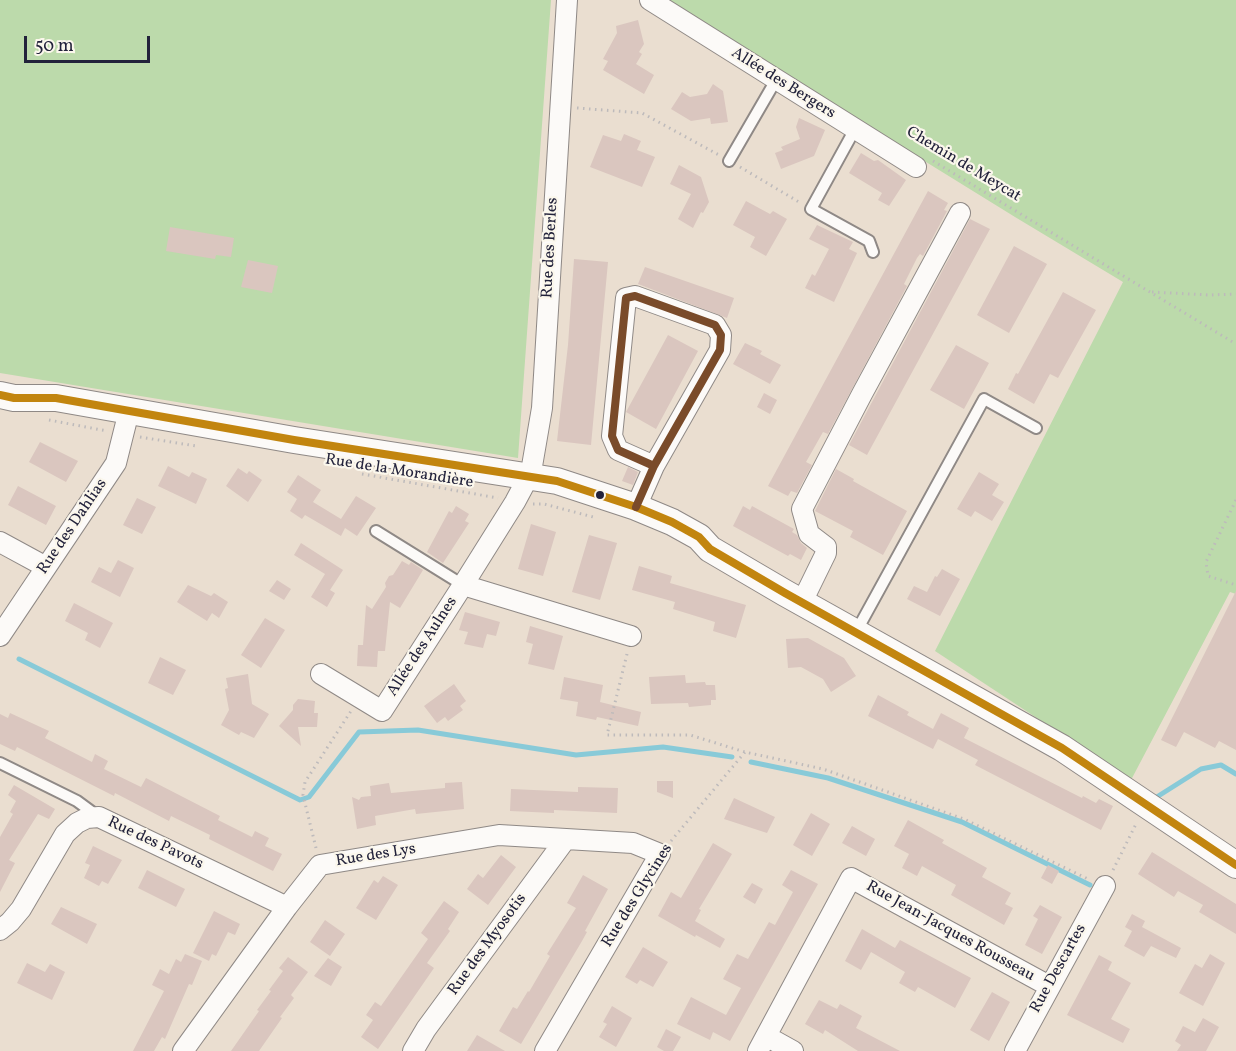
<!DOCTYPE html>
<meta charset="utf-8">
<style>
body{margin:0}
#map{position:relative;width:1236px;height:1051px;overflow:hidden;background:#eaded0;font-family:Vollkorn,serif}
canvas{display:block}
.scale{position:absolute;left:24px;top:36px;width:126px;height:27px;box-sizing:border-box;border:3px solid #22223b;border-top:0;padding-left:8px;font-size:18px;line-height:21px;white-space:nowrap;color:#22223b;-webkit-text-stroke:4px #fbf7ec;paint-order:stroke}
</style>
<div id="map">
<canvas width="1236" height="1051"></canvas>
<div class="scale">50 m</div>
</div>
<script>
const c = document.querySelector('canvas').getContext('2d');
c.lineJoin = 'round';
function paint(path, color) { c.fillStyle = color; c.fill(path, 'evenodd'); }
const poly = rows => new Path2D(rows.map(r => 'M' + r).join(''));
function trace(path, color, width, dash) { c.strokeStyle = color; c.lineWidth = width; c.lineCap = dash ? 'butt' : 'round'; c.setLineDash(dash || []); c.stroke(path); }
function drawText(font, color, halo, rows, align = 'center') {
  c.font = font + ' Vollkorn,serif'; c.lineWidth = 4.5; c.setLineDash([]); c.textBaseline = 'middle'; c.strokeStyle = halo; c.fillStyle = color; for (const [text, x, y, turn = 0] of rows) {
    c.save(); c.translate(x, y); c.rotate((+turn || 0) * Math.PI / 180); c.textAlign = isNaN(turn) ? turn : align; if (halo) c.strokeText(text, 0, 0); c.fillText(text, 0, 0); c.restore();
  }
}
paint(poly([
 [0,0,551,0,518,458,0,373],
 [664,0,1236,0,1236,594,1230,592,1131,780,935,651,1123,282,1015,217]
]), '#bcdaab');
trace(poly([
 [19,659,300,800,309,797,359,732,418,730,576,755,663,747,732,757],
 [751,762,828,778,962,822,1090,885],
 [1152,800,1201,769,1221,765,1236,774]
]), '#88cad8', 5);
paint(poly([
 [638,20,644,44,639,52,642,54,636,64,654,75,644,94,603,70,608,61,603,59,617,33,616,26],
 [713,84,723,91,728,122,711,124,710,118,691,121,671,109,682,92,690,97,707,94],
 [799,118,825,130,814,156,781,169,775,153,783,150,781,147,800,139,796,127],
 [624,134,641,141,637,150,655,157,642,187,590,167,603,135,621,141],
 [861,153,874,161,878,160,906,180,889,206,878,200,882,193,849,173],
 [679,165,701,177,709,202,703,213,701,212,693,228,678,219,691,194,670,184],
 [928,191,948,203,944,210,947,211,923,256,920,254,917,258,904,284,907,286,828,434,823,432,810,455,806,462,812,465,797,493,791,491,788,496,768,486],
 [746,201,770,214,773,211,787,219,766,256,750,247,755,237,733,225],
 [970,219,990,229,867,455,849,445],
 [817,225,853,242,849,249,857,253,834,302,805,288,812,274,815,276,829,249,809,239],
 [170,227,234,238,231,257,216,255,215,259,166,251],
 [1014,246,1047,264,1009,333,977,315],
 [574,259,608,262,591,445,557,441,568,345],
 [248,260,278,266,272,293,241,287],
 [645,267,734,298,727,318,638,284],
 [1063,292,1096,310,1058,378,1050,374,1034,404,1008,389,1016,373,1018,374],
 [668,335,698,351,656,429,626,412],
 [745,343,762,351,760,354,781,365,770,384,733,364],
 [956,345,989,363,964,409,930,390],
 [764,393,777,400,770,414,757,407],
 [40,442,78,461,66,482,29,462],
 [168,466,189,477,192,472,207,479,196,504,158,486],
 [628,467,638,472,633,485,622,481],
 [238,468,247,474,249,471,262,480,248,502,226,486],
 [836,469,854,479,853,481,907,511,883,555,850,537,853,531,815,511],
 [979,472,999,484,992,495,1004,502,992,521,975,511,971,517,957,509],
 [298,475,321,490,313,502,341,519,356,496,376,508,357,536,345,528,341,536,305,515,302,519,290,511,297,499,287,492],
 [18,486,56,506,46,525,8,505],
 [137,498,156,507,142,534,123,525],
 [456,506,469,514,465,521,469,523,443,563,427,552,449,511,452,513],
 [743,506,750,510,752,506,794,529,792,532,797,535,801,543,807,548,801,560,790,554,788,556,733,526],
 [531,524,556,532,543,576,518,569],
 [589,535,617,543,600,600,572,592],
 [301,543,343,570,330,590,335,593,327,607,311,597,325,574,294,555],
 [118,560,134,568,120,597,91,582,99,567,111,573],
 [402,561,409,565,411,562,423,570,400,608,390,602,385,651,378,651,377,667,357,666,358,645,363,645,366,605,372,609,386,587,385,583,389,576,393,575],
 [639,566,672,576,670,583,746,605,736,638,713,631,715,622,673,609,675,602,632,590],
 [942,569,960,579,940,616,907,599,914,586,927,592,935,576,937,577],
 [277,580,291,589,284,600,269,591],
 [188,585,211,596,214,593,228,602,219,618,212,613,207,621,177,602],
 [1236,591,1236,750,1219,741,1215,748,1184,732,1176,747,1161,740],
 [74,603,113,623,100,648,85,640,88,633,65,621],
 [465,612,500,622,496,636,487,634,483,648,464,644,468,632,459,630],
 [265,618,285,630,261,668,241,655],
 [530,626,563,636,554,670,528,664,533,644,526,642],
 [808,638,844,658,856,676,831,692,823,679,801,667,788,668,786,639],
 [160,657,186,670,173,695,148,683],
 [248,674,252,704,269,714,254,738,241,732,239,735,221,725,229,710,225,689,228,688,226,678],
 [685,675,686,683,705,682,706,685,715,685,716,700,711,700,711,705,689,707,688,703,651,704,649,677],
 [564,677,603,685,600,702,641,712,638,726,597,717,596,720,576,716,578,702,560,699],
 [454,684,466,701,460,706,463,710,448,721,445,717,437,723,424,706],
 [878,695,909,712,907,715,933,729,941,713,969,728,964,738,1082,798,1083,796,1096,803,1099,799,1113,806,1101,830,975,765,978,760,938,739,933,749,868,716],
 [298,699,315,701,314,713,318,713,317,727,298,727,301,746,279,726,293,710,293,705],
 [10,713,49,731,45,738,92,762,95,754,108,761,104,769,141,787,146,778,220,816,218,820,252,837,255,831,269,838,265,846,282,854,273,871,209,839,210,835,171,816,169,821,115,793,114,796,17,747,15,751,0,744,0,714,8,718],
 [657,781,673,781,673,798,657,792],
 [462,782,464,809,416,814,415,809,375,816,376,825,357,829,352,797,359,800,361,797,371,796,370,786,389,783,391,793,445,788,445,783],
 [14,785,55,809,49,819,38,814,9,860,15,863,0,892,0,837,13,814,10,812,16,801,8,795],
 [578,787,618,788,617,813,554,810,554,813,510,811,511,789,578,792],
 [734,798,775,817,767,833,724,819],
 [811,813,830,824,812,856,793,845],
 [908,820,944,840,942,843,987,868,982,877,1011,893,1005,904,1013,908,1004,925,951,895,956,885,922,866,917,876,902,868,909,854,894,846],
 [852,826,875,839,866,856,842,843],
 [713,843,732,854,699,909,701,910,695,921,725,939,720,948,696,935,695,937,658,916,671,892,681,898],
 [93,846,122,860,108,884,102,881,99,886,84,878,90,865,85,863],
 [1152,852,1236,904,1236,934,1199,912,1203,905,1178,891,1174,897,1138,874],
 [501,855,516,867,488,905,467,889,478,874,483,878],
 [1048,865,1059,871,1052,884,1041,878],
 [147,870,185,889,176,907,138,888],
 [791,870,818,884,730,1041,713,1032,710,1040,677,1024,691,997,726,1015,741,988,723,979,737,954,748,959,769,922,775,925,793,892,782,885],
 [583,875,608,889,585,931,587,932,582,941,521,1044,499,1031,513,1007,517,1009,528,991,529,992,550,956,547,954,576,908,567,903],
 [383,876,398,885,376,920,356,908,374,880,378,883],
 [752,883,763,889,755,904,743,897],
 [444,901,459,912,448,929,450,931,427,963,434,968,378,1049,361,1037,373,1020,366,1015,375,1002,381,1006,428,939,421,933],
 [1040,905,1062,917,1042,954,1025,945,1038,919,1033,916],
 [61,907,97,924,87,944,51,924],
 [214,911,240,924,235,935,228,932,216,956,212,954,209,961,193,953],
 [1132,914,1145,921,1142,927,1181,948,1176,958,1151,946,1144,957,1124,946,1132,931,1125,927],
 [325,920,345,934,330,956,310,942],
 [862,929,895,948,900,940,971,978,955,1008,918,987,915,992,899,983,905,972,871,952,861,970,845,961],
 [643,947,668,962,653,987,640,980,637,984,625,977],
 [185,954,202,961,192,985,189,984,165,1039,162,1037,154,1051,133,1051,164,991,152,985,160,969,169,974,176,959,181,962],
 [1210,954,1225,963,1203,1006,1179,993,1195,964,1202,968],
 [1099,955,1112,962,1108,970,1131,983,1111,1019,1130,1029,1123,1043,1067,1015],
 [288,957,308,972,291,995,294,998,280,1017,282,1018,259,1051,231,1051,259,1011,257,1010,271,991,269,990,283,971,279,968],
 [328,958,342,967,331,986,314,976],
 [27,963,45,972,50,964,65,972,52,1000,17,983],
 [992,992,1010,1002,989,1041,970,1030],
 [819,1000,837,1009,840,1004,862,1016,856,1028,900,1051,858,1051,825,1030,823,1034,805,1024],
 [612,1006,632,1018,616,1047,599,1037,607,1024,603,1022],
 [1203,1018,1219,1027,1206,1051,1177,1051,1181,1045,1175,1041,1183,1026,1195,1032],
 [666,1029,681,1037,673,1051,664,1051,657,1047],
 [477,1035,505,1051,467,1051]
]), '#dac6bf');
const service = poly([
 [855,129,811,209,869,241,873,252],
 [729,161,776,80],
 [376,531,463,585],
 [856,632,984,399,1036,428],
 [0,763,77,801,96,815]
]);
const minor = poly([
 [650,0,916,167],
 [636,507,654,466,720,350,721,335,715,325,635,296,626,298,612,436,618,450,654,466],
 [0,542,46,567],
 [463,585,631,636],
 [802,602,826,553,826,547,809,534,802,509,862,394,960,213],
 [0,636,116,463,129,411],
 [321,674,382,711,463,585,515,502,531,472,542,408,567,0],
 [0,930,10,922,21,909,65,834,77,823,87,818,99,817,287,907],
 [766,1036,851,878,1049,986],
 [183,1051,287,907,320,865,499,835,633,843,660,854,545,1051],
 [413,1051,426,1029,565,840],
 [758,1051,766,1036,793,1051],
 [1015,1051,1105,886]
]);
const tertiary = poly([
 [0,395,14,398,56,398,294,440,557,481,636,507,672,522,699,537,710,549,785,593,1062,748,1236,865]
]);
trace(service, '#8f8986', 14);
trace(minor, '#8f8986', 22);
trace(tertiary, '#8f8986', 28);
trace(poly([
 [577,108,642,113,719,155],
 [933,161,1236,344],
 [740,167,799,202],
 [1152,292,1209,295,1236,294],
 [49,420,107,431],
 [140,437,196,446],
 [362,474,498,498],
 [1236,500,1206,562,1208,576,1236,585],
 [533,504,544,504,597,518],
 [627,654,607,735,690,735,745,752,823,769,964,819,1088,879],
 [671,841,745,752],
 [316,848,303,795,305,782,351,711],
 [1113,870,1137,822]
]), '#bdbabb', 3, [1.5, 4.5]);
trace(service, '#fcfaf8', 10);
trace(minor, '#fcfaf8', 20);
trace(tertiary, '#fcfaf8', 26);
trace(poly([
 [0,395,14,398,56,398,294,440,557,481,636,507,672,522,699,537,710,549,785,593,1062,748,1236,865]
]), '#c2850f', 8);
trace(poly([
 [636,507,654,466,720,350,721,335,715,325,635,296,626,298,612,436,618,450,654,466]
]), '#7a4b2a', 8);
for (const [x, y, r, color] of [
 [600,495,5,"#22223b"]
]) { const dot = new Path2D(); dot.arc(x, y, r, 0, 2 * Math.PI); c.fillStyle = color; c.fill(dot); trace(dot, '#fbf7ec', 2); }
drawText('16px', '#22223b', '#fbf7ec', [
 ["Allée des Bergers",783,84,32],
 ["Chemin de Meycat",963,165,31],
 ["Rue des Berles",551,248,-87],
 ["Rue de la Morandière",399,472,9],
 ["Rue des Dahlias",73,527,-56],
 ["Allée des Aulnes",423,647,-57],
 ["Rue des Pavots",155,844,25],
 ["Rue des Lys",376,856,-9],
 ["Rue des Glycines",638,896,-58],
 ["Rue Jean-Jacques Rousseau",950,932,29],
 ["Rue des Myosotis",488,945,-54],
 ["Rue Descartes",1059,969,-61]
]);
</script>
